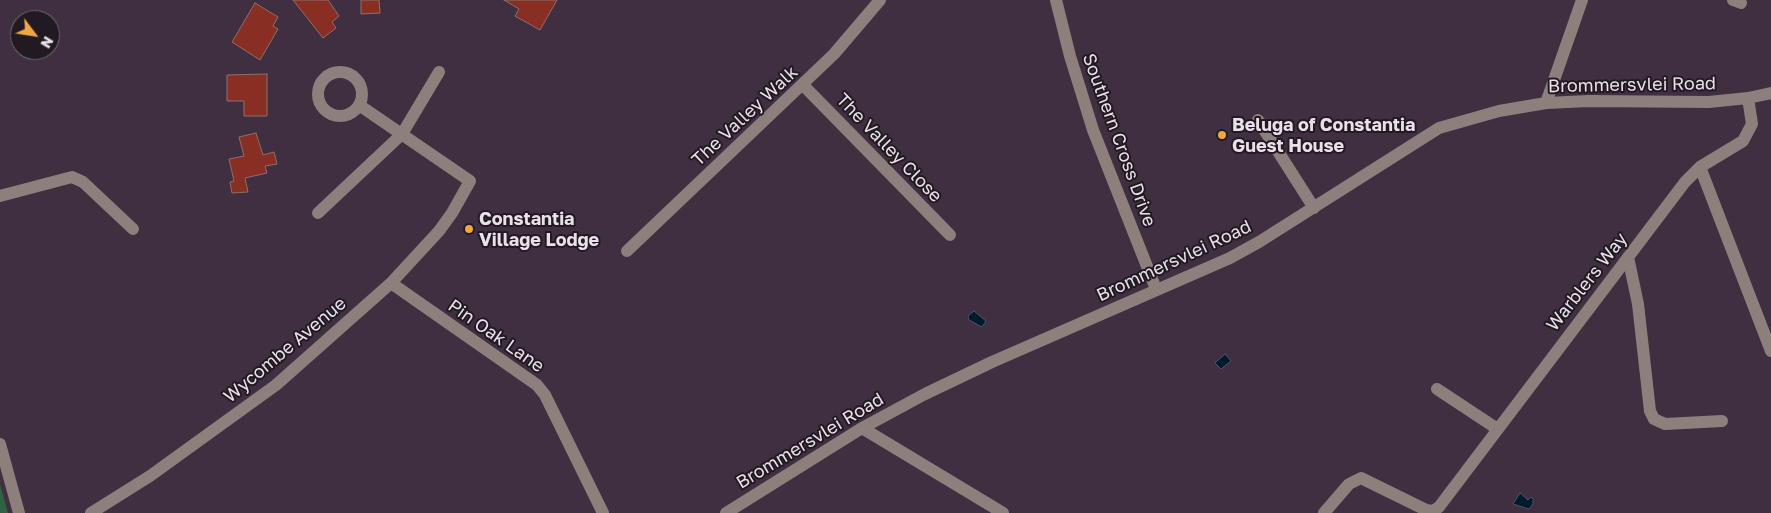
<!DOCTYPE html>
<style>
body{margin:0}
#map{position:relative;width:1771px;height:513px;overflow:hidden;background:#402f40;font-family:"Golos Text",sans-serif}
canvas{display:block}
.north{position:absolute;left:10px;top:10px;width:50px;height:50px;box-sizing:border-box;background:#221a22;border:1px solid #726972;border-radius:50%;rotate:121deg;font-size:14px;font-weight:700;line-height:20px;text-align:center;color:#eadfea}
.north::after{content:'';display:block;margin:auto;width:18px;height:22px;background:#efa73e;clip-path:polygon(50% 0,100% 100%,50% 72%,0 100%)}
</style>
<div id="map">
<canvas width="1771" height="513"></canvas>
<div class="north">N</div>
</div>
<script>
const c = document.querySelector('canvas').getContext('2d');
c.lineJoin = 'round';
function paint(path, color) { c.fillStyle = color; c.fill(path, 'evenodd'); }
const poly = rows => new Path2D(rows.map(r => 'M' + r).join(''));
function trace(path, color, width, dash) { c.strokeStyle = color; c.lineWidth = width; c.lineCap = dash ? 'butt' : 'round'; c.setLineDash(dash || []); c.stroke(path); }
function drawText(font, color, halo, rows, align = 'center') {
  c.font = font + ' "Golos Text",sans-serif'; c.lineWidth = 4; c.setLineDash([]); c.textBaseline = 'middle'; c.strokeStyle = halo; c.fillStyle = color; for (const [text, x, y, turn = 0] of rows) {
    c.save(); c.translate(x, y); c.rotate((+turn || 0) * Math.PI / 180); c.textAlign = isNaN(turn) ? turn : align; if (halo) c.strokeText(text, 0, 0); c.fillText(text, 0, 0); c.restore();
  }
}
paint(poly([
 [0,484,8,513,0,513]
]), '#2e6240');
const water = poly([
 [974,311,986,321,982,327,969,320,968,316,974,311],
 [1225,354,1231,361,1221,369,1215,363,1225,354],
 [1520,493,1528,500,1531,497,1533,499,1533,504,1529,509,1513,504,1520,493]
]);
paint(water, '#011b2e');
trace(water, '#475666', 1);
const building = poly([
 [293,0,328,0,339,16,332,22,336,28,323,38,293,0],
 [361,0,379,0,380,13,361,14,361,0],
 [504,0,557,0,540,30,515,16,519,9,504,0],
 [255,3,278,17,273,26,278,29,260,60,232,42,255,3],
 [267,74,267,116,244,116,244,101,227,101,227,75,267,74],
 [256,133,263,155,274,152,277,164,265,166,267,173,245,178,248,192,232,193,230,182,234,181,229,159,244,156,239,137,256,133]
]);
paint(building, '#882e23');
trace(building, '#8d706a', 1);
trace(poly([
 [1056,0,1070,56,1093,130,1156,289],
 [1733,0,1741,3],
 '318 94a22 22 0 1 1 44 0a22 22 0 1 1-44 0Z',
 [803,85,950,235],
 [1546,103,1582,0],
 [1258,120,1314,208],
 [1700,167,1771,351],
 [0,196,72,177,83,182,133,229],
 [318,213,402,134,439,72],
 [627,251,834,54,880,0],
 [1628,257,1638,304,1650,411,1654,419,1665,424,1722,421],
 [391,283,537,385,545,395,603,513],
 [1437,389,1496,428],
 [862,428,1003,513],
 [0,444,19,513],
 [91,513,150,476,276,385,391,283,439,231,452,213,470,181,359,105],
 [726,513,862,428,925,394,992,362,1230,258,1259,242,1439,128,1499,111,1546,103,1589,101,1709,102,1748,98,1771,93],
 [1324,513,1349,484,1361,478,1426,510,1433,511,1439,507,1685,182,1700,167,1743,141,1752,124,1748,98]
]), '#8d7f7c', 12);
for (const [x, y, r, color] of [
 [1222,135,5,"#efa73e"],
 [469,229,5,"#efa73e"]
]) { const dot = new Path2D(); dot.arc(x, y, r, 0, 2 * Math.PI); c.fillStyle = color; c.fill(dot); trace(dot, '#221a22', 2); }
drawText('18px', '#eadfea', '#221a22', [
 ["Brommersvlei Road",1632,85,-1],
 ["The Valley Walk",745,116,-43],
 ["Southern Cross Drive",1119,140,70],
 ["The Valley Close",889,148,46],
 ["Brommersvlei Road",1174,261,-25],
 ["Warblers Way",1587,282,-52],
 ["Pin Oak Lane",496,336,35],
 ["Wycombe Avenue",285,350,-40],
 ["Brommersvlei Road",810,441,-31]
]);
drawText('bold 18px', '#eadfea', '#221a22', [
 ["Beluga of Constantia",1232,125],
 ["Guest House",1232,146],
 ["Constantia",479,219],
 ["Village Lodge",479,240]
], 'left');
</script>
